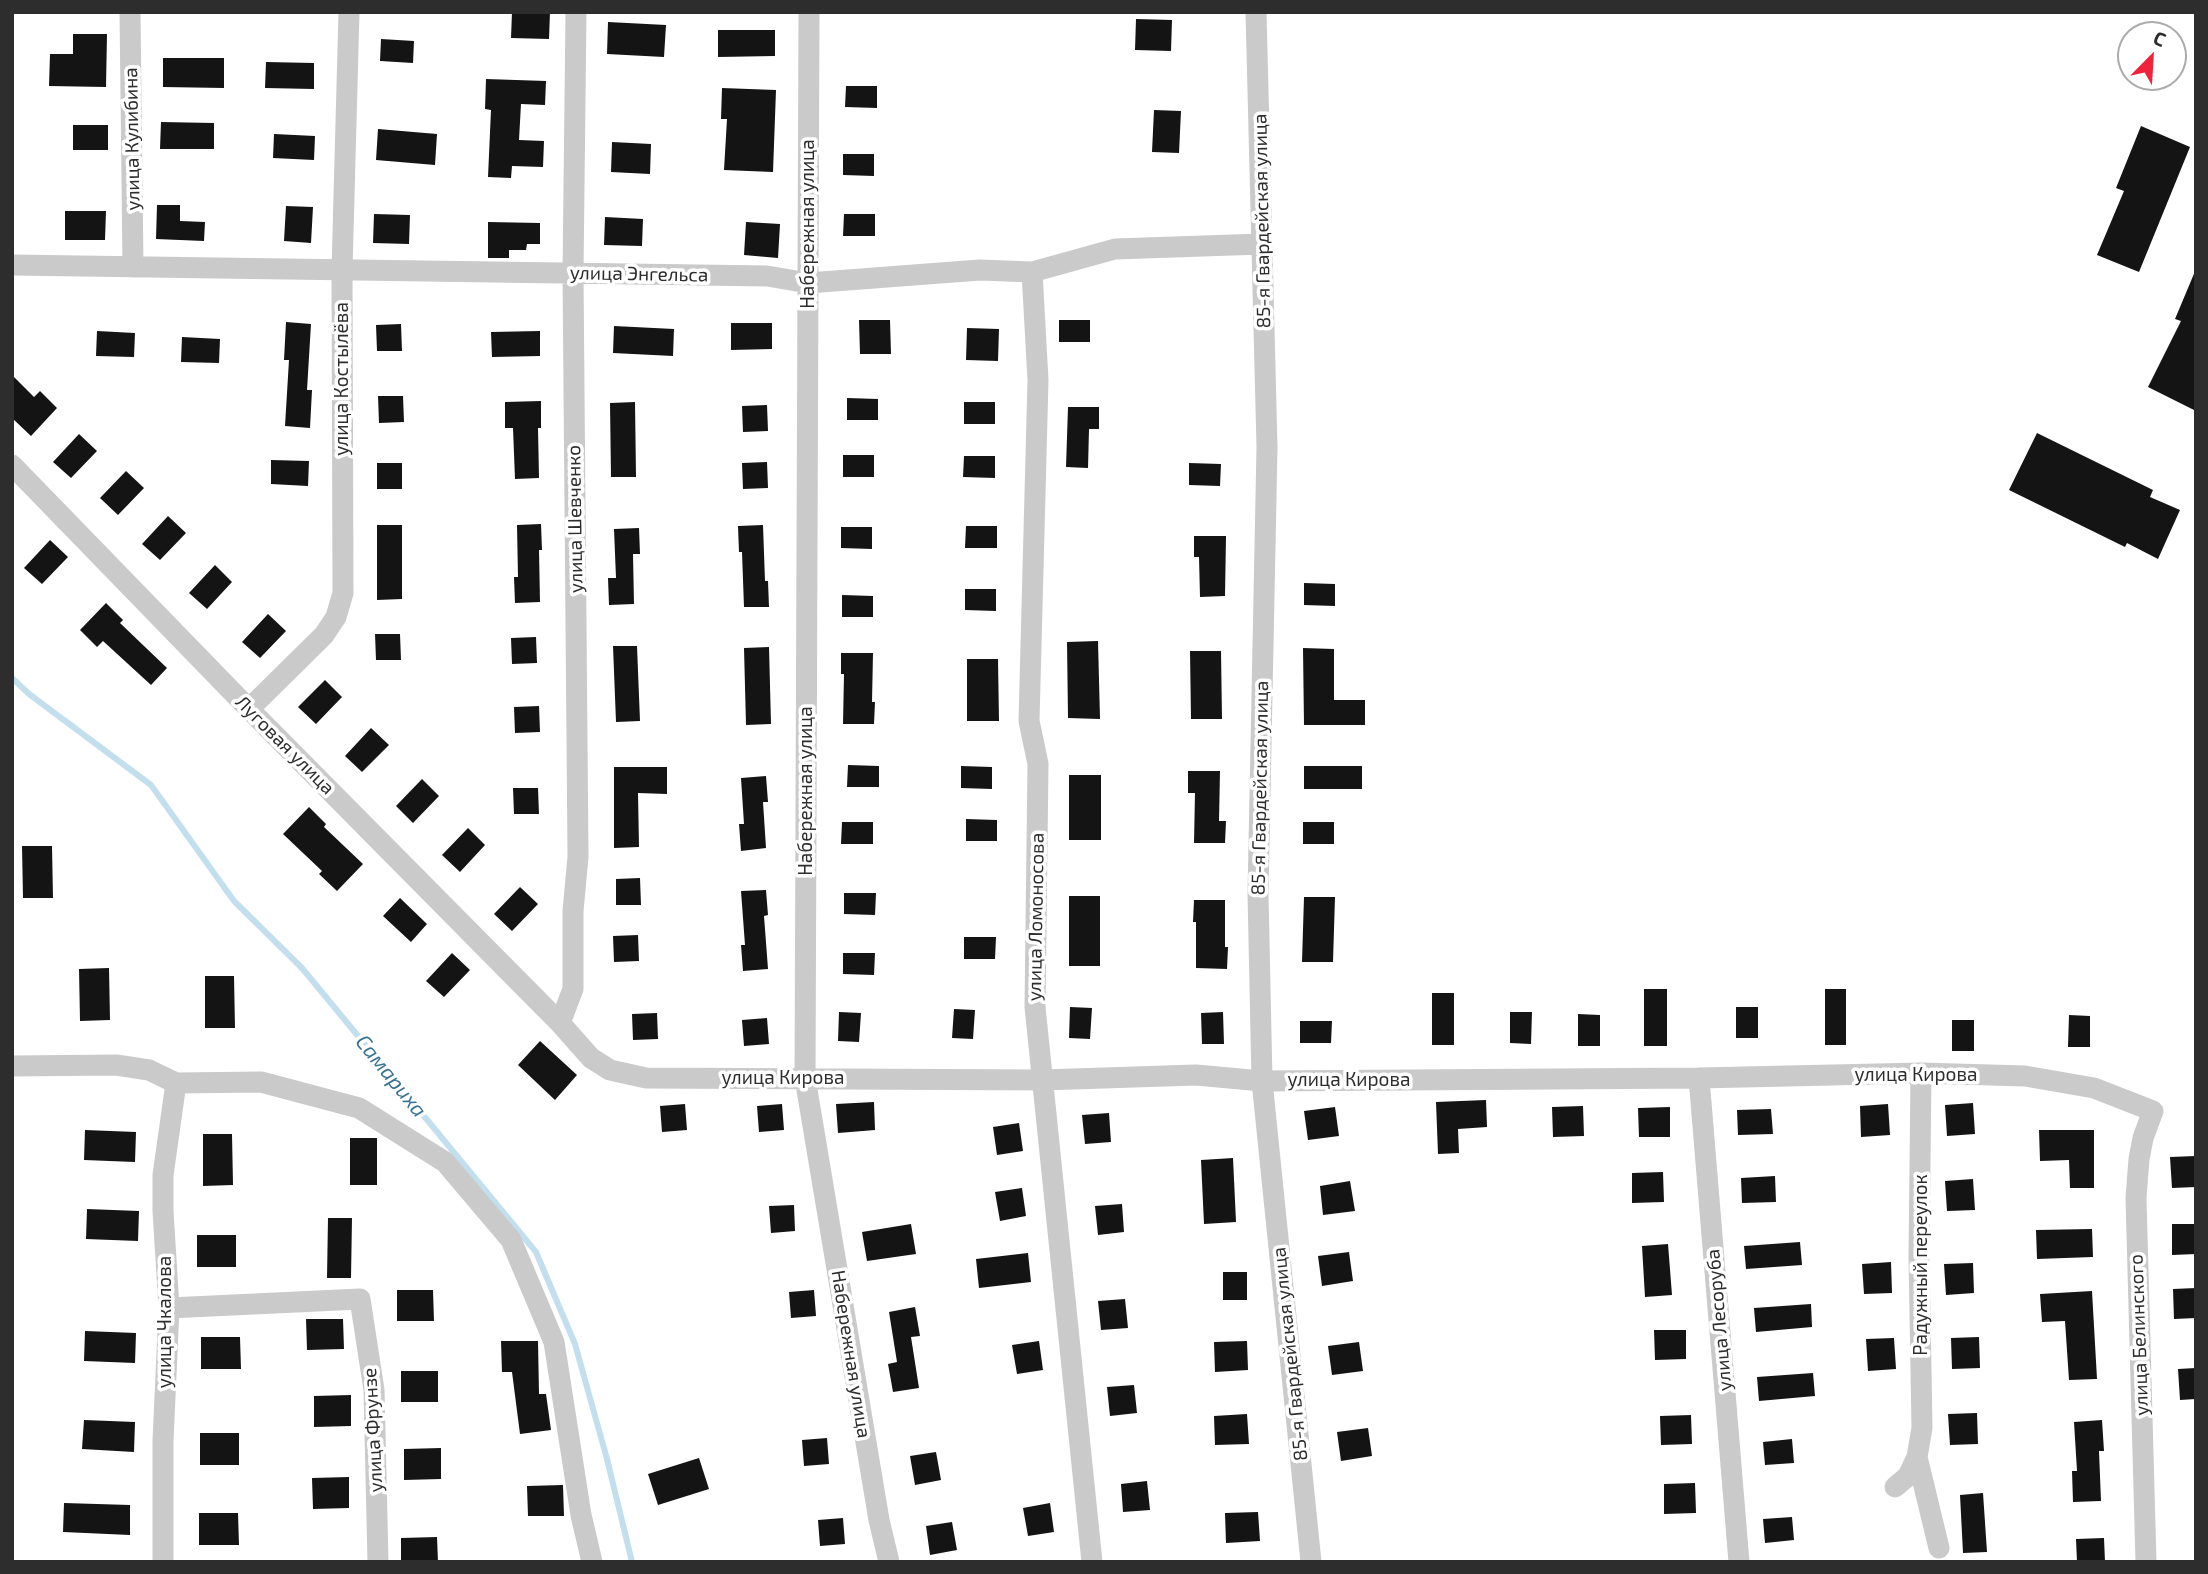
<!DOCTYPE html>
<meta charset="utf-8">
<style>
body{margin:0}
#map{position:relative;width:2208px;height:1574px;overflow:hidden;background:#fff;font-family:"Exo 2",sans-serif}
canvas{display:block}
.frame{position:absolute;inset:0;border:14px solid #2d2d2d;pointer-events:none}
.north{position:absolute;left:2117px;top:21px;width:70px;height:70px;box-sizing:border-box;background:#fff;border:2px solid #ababab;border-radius:50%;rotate:24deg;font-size:19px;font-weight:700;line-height:28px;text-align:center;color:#2d2d2d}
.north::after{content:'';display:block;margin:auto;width:24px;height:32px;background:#ef243c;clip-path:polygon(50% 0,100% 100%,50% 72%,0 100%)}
</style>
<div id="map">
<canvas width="2208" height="1574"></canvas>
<div class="frame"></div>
<div class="north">С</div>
</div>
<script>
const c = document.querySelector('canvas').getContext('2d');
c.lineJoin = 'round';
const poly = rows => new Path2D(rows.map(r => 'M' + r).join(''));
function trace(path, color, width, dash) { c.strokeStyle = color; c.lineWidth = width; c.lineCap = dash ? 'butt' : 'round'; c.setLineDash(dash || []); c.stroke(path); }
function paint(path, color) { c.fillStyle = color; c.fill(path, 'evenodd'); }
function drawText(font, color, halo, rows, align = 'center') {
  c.font = font + ' "Exo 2",sans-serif'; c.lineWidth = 7; c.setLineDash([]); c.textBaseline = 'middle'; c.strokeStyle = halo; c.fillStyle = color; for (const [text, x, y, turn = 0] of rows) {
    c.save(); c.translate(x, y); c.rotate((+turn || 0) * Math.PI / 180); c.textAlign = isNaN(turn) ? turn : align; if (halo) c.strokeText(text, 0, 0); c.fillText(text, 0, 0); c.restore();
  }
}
trace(poly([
 [12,678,29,694,151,785,234,901,302,968,536,1252,575,1344,607,1459,632,1562]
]), '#c3dfed', 6);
paint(poly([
 [512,12,550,12,549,39,511,38],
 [1136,19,1172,20,1171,51,1135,50],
 [608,22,666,25,664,57,607,54],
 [718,30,775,30,775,56,718,57],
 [73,34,107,34,106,87,49,86,50,54,73,54],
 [381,39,414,41,413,63,380,61],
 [163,58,224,58,224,88,163,87],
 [266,62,314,63,314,89,265,88],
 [486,79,546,81,545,105,521,104,519,140,544,141,543,167,512,166,511,178,488,177,491,110,485,109],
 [846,86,877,86,877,108,845,107],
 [722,88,776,90,773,172,724,170,727,119,721,119],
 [1154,110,1181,111,1179,153,1152,152],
 [161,122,214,123,214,149,160,149],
 [73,125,108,125,108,150,73,150],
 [2141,126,2190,147,2139,272,2097,255,2124,191,2116,188],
 [378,129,437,134,435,165,376,160],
 [274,134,315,136,314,160,273,158],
 [612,142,651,144,650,174,611,172],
 [843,154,874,154,874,176,843,175],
 [157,205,180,205,180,221,205,222,204,241,156,239],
 [286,206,313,207,311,243,284,241],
 [65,211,106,211,105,240,65,240],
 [374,214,410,215,409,244,373,243],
 [844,214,875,214,875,236,843,236],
 [605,217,643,219,642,246,604,245],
 [488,222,540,223,540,244,527,244,526,250,509,250,509,258,488,258],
 [746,222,780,224,778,258,744,255],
 [2196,269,2196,411,2148,387,2181,321,2175,319],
 [859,320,890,320,891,354,860,354],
 [1059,320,1090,320,1090,342,1059,342],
 [286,322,311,324,307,390,312,390,310,428,285,426,289,360,284,360],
 [731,323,772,323,772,349,731,350],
 [401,324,402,351,377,351,376,325],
 [614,326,674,329,673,356,613,353],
 [967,328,999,329,998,361,966,360],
 [97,331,135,333,134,357,96,356],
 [540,331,540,356,492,357,491,332],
 [182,337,220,339,219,363,181,362],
 [12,375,34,397,40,391,57,408,31,436,12,418],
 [378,396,403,396,404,422,379,423],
 [847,398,878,399,878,420,847,420],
 [541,401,541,428,538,428,539,478,515,479,513,428,505,428,505,402],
 [635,402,636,477,611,477,610,403],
 [964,402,995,402,995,424,964,424],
 [767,405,768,431,743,432,742,406],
 [1068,407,1099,407,1099,429,1089,429,1088,468,1066,467],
 [2037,433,2153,490,2150,497,2180,510,2158,559,2127,543,2125,547,2009,490],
 [79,434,97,451,71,478,53,462],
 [843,455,874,455,874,477,843,477],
 [964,456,995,456,995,478,963,477],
 [271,460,309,461,308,486,271,484],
 [767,462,768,488,743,489,742,463],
 [377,463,402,463,402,489,377,489],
 [1189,463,1221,464,1220,486,1189,485],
 [126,471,144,488,118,515,100,498],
 [168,516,186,533,160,560,142,544],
 [541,524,542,550,539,550,540,602,515,603,514,577,518,577,517,525],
 [377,525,402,525,402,599,377,600],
 [763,525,765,581,768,581,769,607,744,607,742,552,739,552,738,526],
 [966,526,997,526,997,548,965,548],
 [841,527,872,527,872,549,841,548],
 [639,528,640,554,633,554,634,604,609,605,608,578,616,578,614,529],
 [1194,536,1226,536,1225,596,1200,597,1199,557,1194,557],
 [50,540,68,557,42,584,24,568],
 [215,565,232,582,207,609,189,593],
 [1304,583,1335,584,1335,606,1304,605],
 [965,589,996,589,996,611,965,610],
 [842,595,873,596,873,617,842,617],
 [106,603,123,620,120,623,167,668,151,685,103,641,97,647,80,630],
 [268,614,286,631,260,658,242,642],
 [375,634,400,634,401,660,376,660],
 [536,637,537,663,512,664,511,638],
 [1098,641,1100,719,1068,718,1067,642],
 [613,646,637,646,640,721,616,722],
 [769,647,771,724,746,725,744,648],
 [1303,648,1334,649,1334,700,1365,700,1365,725,1304,725],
 [1190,651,1221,651,1222,719,1191,719],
 [841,653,873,653,872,702,875,702,874,724,843,724,844,674,841,674],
 [967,659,998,659,999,721,967,721],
 [325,680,342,697,316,724,298,707],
 [539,706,540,732,515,733,514,707],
 [371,728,389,745,362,772,345,756],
 [848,765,879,766,879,787,847,787],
 [961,766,992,767,992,789,961,788],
 [1304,766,1362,766,1362,789,1304,789],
 [614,767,667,767,667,794,638,793,639,847,614,848],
 [1188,771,1220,771,1219,821,1226,821,1225,843,1194,843,1195,793,1188,793],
 [1069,775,1101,775,1101,840,1069,840],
 [766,776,768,802,763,802,766,848,741,851,739,824,744,824,741,778],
 [422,779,439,796,413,823,396,806],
 [513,788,538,788,539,814,514,814],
 [309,807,326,824,324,827,363,864,337,891,319,874,322,871,283,834],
 [966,819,997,820,997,841,966,841],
 [842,822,873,822,873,844,841,844],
 [1303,822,1334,822,1334,844,1303,844],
 [468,828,485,845,460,872,442,855],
 [22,846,52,846,53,898,23,898],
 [640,878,641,905,616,905,616,879],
 [520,887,538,904,512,931,494,914],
 [766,890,768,915,764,916,768,969,743,971,741,945,745,945,741,891],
 [844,893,876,893,875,915,844,914],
 [1069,896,1100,896,1100,966,1069,966],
 [1304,897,1335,897,1333,962,1302,962],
 [400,898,427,924,411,942,383,916],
 [1194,900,1225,900,1225,947,1228,947,1227,969,1196,968,1196,922,1193,922],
 [638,935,639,961,614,962,613,936],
 [964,937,996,937,995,959,964,959],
 [452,953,470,970,444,997,426,981],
 [843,953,875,953,874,975,843,974],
 [109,968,110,1020,80,1021,79,969],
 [205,976,234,976,235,1028,205,1028],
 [1644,989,1667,989,1667,1046,1644,1046],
 [1825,989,1846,989,1846,1045,1825,1045],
 [1432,993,1454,993,1454,1045,1432,1045],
 [1070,1007,1092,1008,1090,1039,1069,1038],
 [1736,1007,1758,1007,1758,1038,1736,1038],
 [954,1009,975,1010,973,1039,952,1038],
 [839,1012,861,1013,859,1042,838,1041],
 [1223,1012,1224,1044,1202,1044,1201,1013],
 [1510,1012,1532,1012,1531,1044,1510,1043],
 [657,1013,658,1039,633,1040,632,1014],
 [1578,1014,1600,1015,1600,1046,1578,1046],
 [2069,1015,2090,1016,2090,1047,2068,1047],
 [767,1018,769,1044,744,1046,742,1020],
 [1952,1020,1974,1020,1974,1051,1952,1051],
 [1300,1021,1332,1021,1331,1043,1300,1043],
 [540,1041,577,1075,555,1100,518,1065],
 [1486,1100,1487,1127,1458,1129,1459,1153,1438,1154,1436,1102],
 [874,1102,875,1130,838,1133,836,1104],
 [1973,1103,1975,1134,1947,1136,1945,1105],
 [685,1104,687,1130,662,1132,660,1106],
 [782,1104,784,1130,759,1132,757,1106],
 [1888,1104,1890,1135,1861,1137,1860,1106],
 [1583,1106,1584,1136,1553,1137,1552,1107],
 [1335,1107,1339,1136,1308,1140,1304,1111],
 [1670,1107,1670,1137,1639,1137,1638,1108],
 [1771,1109,1773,1134,1738,1135,1737,1110],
 [1109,1113,1111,1142,1085,1144,1082,1115],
 [1019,1123,1023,1151,997,1155,993,1127],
 [85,1130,136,1132,135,1162,84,1160],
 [2039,1130,2094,1130,2094,1188,2070,1188,2069,1160,2040,1161],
 [203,1134,232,1134,233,1185,203,1186],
 [350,1138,377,1138,377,1185,350,1185],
 [2196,1156,2196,1187,2172,1188,2170,1157],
 [1233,1158,1236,1222,1204,1224,1201,1160],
 [1663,1172,1664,1202,1632,1203,1632,1173],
 [1775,1176,1776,1202,1742,1203,1741,1178],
 [1973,1179,1975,1210,1947,1211,1945,1181],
 [1350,1181,1355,1211,1323,1215,1320,1186],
 [1022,1188,1026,1216,1000,1221,995,1192],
 [1122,1204,1124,1232,1098,1235,1095,1206],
 [794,1205,795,1231,771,1233,769,1206],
 [87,1209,139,1211,138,1241,86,1239],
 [328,1218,352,1218,351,1278,327,1278],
 [911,1224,916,1254,867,1261,862,1232],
 [2172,1224,2196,1224,2196,1254,2172,1255],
 [2092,1229,2093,1257,2037,1259,2036,1230],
 [197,1235,236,1235,236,1267,197,1267],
 [1800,1242,1802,1265,1746,1269,1744,1246],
 [1668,1244,1672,1295,1645,1297,1642,1246],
 [1349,1252,1353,1281,1322,1286,1318,1256],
 [1028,1253,1031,1282,979,1288,976,1259],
 [1891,1262,1892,1293,1864,1294,1862,1264],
 [1973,1263,1974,1293,1946,1295,1944,1264],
 [1223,1272,1247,1272,1247,1300,1223,1300],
 [2196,1288,2196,1318,2174,1319,2173,1289],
 [397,1290,433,1290,434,1321,397,1321],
 [814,1290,816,1316,791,1318,789,1292],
 [2092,1291,2097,1379,2069,1380,2065,1321,2042,1322,2040,1294],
 [1125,1299,1128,1328,1101,1330,1098,1301],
 [1811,1304,1812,1327,1756,1332,1754,1308],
 [915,1307,920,1336,911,1337,919,1388,893,1392,888,1364,897,1362,889,1312],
 [306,1319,343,1319,344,1349,307,1350],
 [1654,1330,1686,1330,1686,1359,1655,1360],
 [85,1331,136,1333,135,1363,84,1361],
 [201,1337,240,1337,241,1369,201,1369],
 [1979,1337,1980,1368,1952,1369,1951,1338],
 [1894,1338,1896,1369,1868,1371,1866,1339],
 [501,1341,538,1341,539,1394,546,1394,551,1430,520,1434,512,1372,502,1372],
 [1039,1341,1043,1370,1017,1374,1012,1345],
 [1247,1341,1248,1370,1215,1372,1214,1342],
 [1359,1342,1363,1371,1332,1375,1328,1346],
 [2196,1368,2196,1399,2180,1400,2178,1369],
 [401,1371,438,1371,438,1402,401,1402],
 [1813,1373,1815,1396,1759,1401,1757,1377],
 [1134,1385,1137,1413,1110,1416,1107,1387],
 [351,1395,351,1426,314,1427,314,1396],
 [1977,1413,1978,1444,1950,1445,1948,1414],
 [1247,1414,1249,1444,1215,1445,1214,1416],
 [1691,1415,1692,1444,1661,1445,1660,1416],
 [84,1420,135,1422,134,1452,82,1449],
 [2102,1420,2104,1451,2099,1451,2101,1501,2073,1502,2072,1471,2077,1471,2074,1422],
 [1368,1428,1372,1456,1341,1461,1337,1432],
 [200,1433,239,1433,239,1465,200,1465],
 [827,1438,829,1464,804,1466,802,1440],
 [1792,1439,1794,1463,1765,1465,1763,1442],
 [441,1448,441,1479,404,1480,404,1449],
 [936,1452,941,1480,915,1485,910,1456],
 [699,1458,709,1489,658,1505,648,1474],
 [349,1477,349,1508,313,1509,312,1478],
 [1147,1481,1150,1510,1123,1512,1121,1484],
 [1695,1483,1696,1513,1664,1514,1664,1484],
 [563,1485,564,1516,528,1516,527,1486],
 [1983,1493,1987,1552,1963,1553,1960,1495],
 [64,1503,130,1505,130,1535,63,1532],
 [1050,1503,1054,1532,1028,1536,1023,1508],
 [1258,1512,1260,1541,1226,1543,1225,1513],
 [199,1513,238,1513,239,1545,199,1545],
 [1792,1517,1794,1540,1765,1543,1763,1519],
 [843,1518,845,1544,820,1546,818,1520],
 [952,1522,957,1550,930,1555,926,1526],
 [437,1537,438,1562,401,1562,401,1538],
 [2104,1538,2105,1562,2077,1562,2076,1539]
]), '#141414');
trace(poly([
 [130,12,133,267],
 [809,12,805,1078,879,1520,889,1562],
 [1256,12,1267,447,1258,893,1262,1081,1311,1562],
 [12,265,767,276,808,283,980,270,1032,272,1115,249,1262,244],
 [1032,272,1038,380,1029,721,1038,764,1035,1007,1092,1562],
 [12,465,249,709,560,1023,591,1058,610,1070,646,1078,1042,1080,1196,1075,1262,1081,1699,1078,1921,1073,2025,1076,2094,1088,2153,1111,2143,1138,2139,1159,2136,1198,2146,1562],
 [249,709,324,635,336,617,343,593,342,270,349,12],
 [560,1023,573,989,573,911,578,857,573,273,576,12],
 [12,1066,116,1065,149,1070,176,1083,261,1082,359,1108,445,1162,511,1240,554,1342,581,1515,592,1562],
 [1699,1078,1739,1562],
 [169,1308,360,1299,374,1390,378,1562],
 [1917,1457,1939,1548],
 [1895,1487,1908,1476,1917,1457,1922,1428,1919,1256,1921,1073],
 [163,1562,163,1441,169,1308,163,1211,163,1175,176,1083]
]), '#cacaca', 21);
drawText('19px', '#2d2d2d', '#fff', [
 ["улица Кулибина",132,139,-91],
 ["85-я Гвардейская улица",1262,221,-91],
 ["Набережная улица",808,224,-90],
 ["улица Энгельса",639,274,1],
 ["улица Костылёва",342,379,-90],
 ["улица Шевченко",575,519,-91],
 ["Луговая улица",285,745,45],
 ["85-я Гвардейская улица",1260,788,-89],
 ["Набережная улица",806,791,-90],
 ["улица Ломоносова",1036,917,-89],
 ["улица Кирова",1916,1075],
 ["улица Кирова",783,1078],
 ["улица Кирова",1349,1080],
 ["Радужный переулок",1921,1265,-90],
 ["улица Лесоруба",1719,1320,-95],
 ["улица Чкалова",165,1322,-90],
 ["улица Белинского",2139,1335,-92],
 ["Набережная улица",851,1354,81],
 ["85-я Гвардейская улица",1290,1354,-96],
 ["улица Фрунзе",373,1430,-93]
]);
drawText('italic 21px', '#377392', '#fff', [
 ["Самариха",391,1076,51]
]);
</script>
